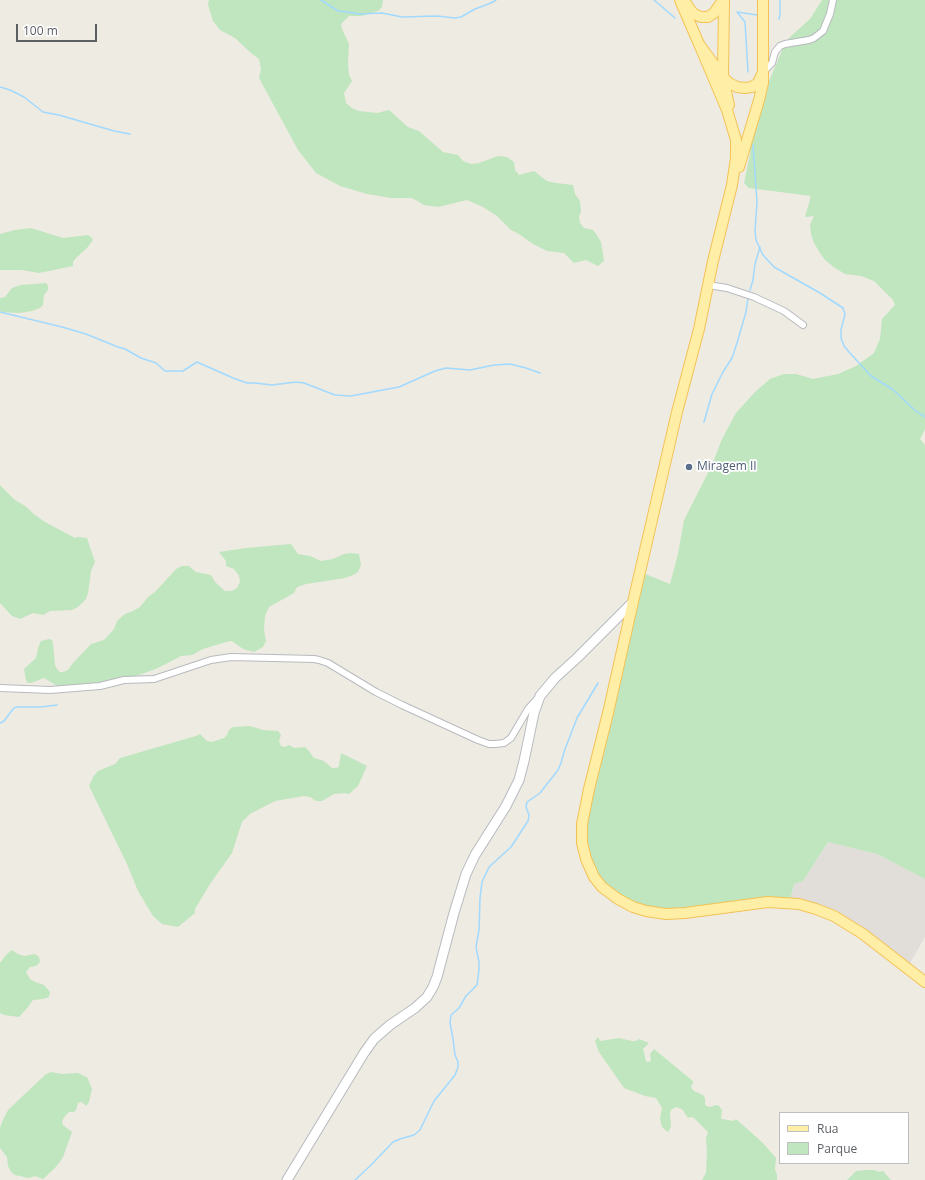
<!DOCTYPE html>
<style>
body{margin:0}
#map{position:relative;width:925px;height:1180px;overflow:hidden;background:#eeebe2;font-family:"Open Sans",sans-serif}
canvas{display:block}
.legend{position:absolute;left:779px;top:1112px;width:130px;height:52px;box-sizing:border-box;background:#fff;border:1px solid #bdbfc1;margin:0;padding:5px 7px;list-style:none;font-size:12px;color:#5b5f63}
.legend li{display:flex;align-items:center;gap:8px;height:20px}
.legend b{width:20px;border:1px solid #bdbfc1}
.scale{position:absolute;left:16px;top:24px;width:81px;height:18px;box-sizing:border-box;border:2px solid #5b5f63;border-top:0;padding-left:5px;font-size:12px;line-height:14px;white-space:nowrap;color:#5b5f63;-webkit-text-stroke:3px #fff;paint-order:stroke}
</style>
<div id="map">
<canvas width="925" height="1180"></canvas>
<ul class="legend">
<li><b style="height:5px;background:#ffeea6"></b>Rua</li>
<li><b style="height:11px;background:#bfe6be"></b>Parque</li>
</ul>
<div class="scale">100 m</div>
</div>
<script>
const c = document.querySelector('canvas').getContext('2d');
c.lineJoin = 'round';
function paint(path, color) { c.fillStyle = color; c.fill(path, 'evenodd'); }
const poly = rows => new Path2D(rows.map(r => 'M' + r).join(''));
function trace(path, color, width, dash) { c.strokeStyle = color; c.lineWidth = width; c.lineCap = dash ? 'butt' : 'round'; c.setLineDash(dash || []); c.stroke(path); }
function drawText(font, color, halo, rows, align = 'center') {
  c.font = font + ' "Open Sans",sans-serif'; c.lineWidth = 3.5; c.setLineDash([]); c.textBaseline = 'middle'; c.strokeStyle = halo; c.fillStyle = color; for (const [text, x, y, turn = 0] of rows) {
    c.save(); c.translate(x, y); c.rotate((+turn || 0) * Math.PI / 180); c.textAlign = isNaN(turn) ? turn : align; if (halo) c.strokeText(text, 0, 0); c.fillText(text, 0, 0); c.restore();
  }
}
paint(poly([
 [828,842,877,854,925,879,925,937,909,965,870,934,790,900,794,884,803,881]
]), '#e1deda');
paint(poly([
 [209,0,383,0,382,7,378,11,362,16,349,16,341,24,342,29,349,44,348,64,349,75,352,81,344,93,346,103,352,108,359,111,377,113,389,110,408,127,419,131,443,152,458,155,463,161,471,164,479,163,498,156,507,157,514,162,515,170,519,175,534,171,547,181,556,183,573,185,575,194,580,201,581,211,579,217,580,223,584,228,593,230,596,234,601,242,604,261,598,266,586,260,574,263,564,253,547,251,533,244,519,234,511,230,497,216,483,207,467,200,438,207,424,205,412,198,391,198,367,194,340,186,316,173,298,150,259,78,261,69,259,59,251,53,235,38,220,30,213,21,208,5],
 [822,0,925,0,925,429,920,439,925,445,925,879,877,854,828,842,803,881,794,884,790,900,662,911,635,905,595,876,583,829,643,573,670,584,678,554,684,520,712,465,722,439,736,413,755,392,770,379,784,374,796,374,813,379,838,374,856,366,874,353,880,339,882,319,895,305,893,300,874,281,861,276,845,274,835,268,825,260,820,253,814,243,811,234,810,225,814,216,805,217,811,196,749,188,744,183,750,154,751,133,764,93,783,48,790,37,810,19],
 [31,228,63,238,88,235,91,237,93,240,87,248,76,258,73,262,73,266,39,273,22,270,0,270,0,234,15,230],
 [46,283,48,286,48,290,44,295,43,305,40,308,32,311,19,313,0,312,0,298,5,297,12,288,21,285],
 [0,485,15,500,25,506,35,515,45,522,75,538,78,537,87,538,95,562,91,571,88,593,86,599,78,607,72,610,50,611,43,615,33,613,20,619,12,616,0,603],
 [291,544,298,554,310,556,321,561,333,559,344,554,350,553,359,554,361,565,358,572,353,575,345,578,306,584,297,587,294,593,269,607,265,616,264,630,266,641,263,647,254,652,243,649,232,641,226,642,203,649,192,655,181,656,158,668,128,679,90,687,59,687,44,678,31,683,28,683,26,680,24,669,36,658,38,648,41,641,49,639,52,640,53,644,55,665,57,669,60,672,63,672,68,670,73,663,91,644,104,640,114,629,117,621,125,614,133,611,140,607,148,597,155,592,176,569,182,566,189,566,196,572,211,575,215,582,225,591,232,591,237,588,240,582,239,576,234,569,226,566,226,561,219,552,246,548],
 [250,726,263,730,278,731,281,735,279,741,281,746,285,747,289,745,294,748,305,747,308,750,314,758,324,761,332,768,337,768,339,766,341,753,367,766,358,786,349,794,344,793,334,794,322,801,316,801,310,797,304,796,275,801,250,814,242,822,232,853,210,884,195,909,195,913,178,927,162,924,153,916,138,891,127,864,89,786,93,777,98,771,115,764,120,758,196,736,200,734,207,741,212,742,224,738,227,735,229,730,233,727],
 [12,950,18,954,24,956,35,954,39,957,40,962,36,966,30,967,26,972,30,979,35,982,44,985,50,992,49,997,43,999,33,1000,28,1007,19,1017,4,1015,0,1013,0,963,6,955],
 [598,1037,600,1041,619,1038,632,1041,636,1041,639,1039,649,1043,643,1049,646,1061,648,1062,651,1061,650,1054,654,1049,694,1082,691,1086,692,1089,694,1091,703,1095,705,1098,705,1104,706,1106,710,1107,716,1105,719,1106,722,1110,721,1118,722,1119,733,1121,736,1119,763,1143,776,1158,775,1169,777,1175,777,1180,702,1180,706,1173,707,1152,706,1137,708,1133,707,1131,694,1118,691,1117,688,1118,682,1109,676,1107,671,1110,670,1113,671,1127,668,1132,662,1127,660,1119,662,1108,656,1098,645,1096,624,1088,599,1052,595,1041],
 [51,1072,62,1074,78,1073,84,1076,87,1077,92,1089,89,1102,86,1106,82,1102,78,1103,76,1110,74,1112,69,1112,66,1115,63,1119,62,1122,63,1125,72,1132,63,1157,59,1163,54,1169,43,1179,35,1176,29,1178,15,1175,11,1172,8,1166,7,1157,0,1148,0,1128,2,1122,8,1110,45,1075],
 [866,1170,874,1170,879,1172,883,1171,891,1180,847,1180,856,1171]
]), '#bfe6be');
trace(poly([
 [321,0,338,11,347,12,359,14,382,13,402,17,437,16,455,18,461,17,475,9,491,3,496,0],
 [654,0,675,18],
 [737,12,745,22,748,72],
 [737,12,757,15],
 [779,19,780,14,780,0],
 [0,87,10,90,24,97,43,112,59,115,114,131,130,134],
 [753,145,757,202,755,231,756,240,763,255,774,267,820,293,843,308,845,314,841,330,841,338,844,346,849,352,871,376,892,389,916,411,925,417],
 [750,290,753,280,755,264,760,247],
 [0,312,62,327,86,334,118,347,125,349,141,358,156,363,165,371,183,371,197,362,233,378,247,383,255,383,272,385,296,382,304,383,335,395,351,396,399,387,435,371,446,368,470,370,494,365,510,364,526,368,540,373],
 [704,422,712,394,723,372,732,358,737,343,746,312,748,298],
 [0,723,4,721,10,713,14,708,17,707,41,707,57,705],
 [355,1180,370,1166,393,1142,400,1139,414,1135,420,1130,434,1101,455,1075,458,1067,458,1062,455,1055,453,1039,450,1023,451,1015,459,1008,466,996,477,985,479,970,479,962,476,947,479,930,480,898,482,882,489,867,511,847,528,821,529,815,526,807,527,802,540,793,558,770,561,763,564,752,577,718,598,683]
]), '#a1d9ff', 1.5);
const street = poly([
 [764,71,772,63,775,52,780,46,785,44,809,40,814,38,823,31,830,14,833,0],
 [708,285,727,288,754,297,784,311,803,325],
 [0,688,50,690,100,686,124,680,154,679,211,660,231,657,314,659,319,660,328,663,376,692,402,705,478,740,489,744,495,744,504,743,511,738,528,709,538,698]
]);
const secondary = poly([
 [287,1180,364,1053,374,1039,390,1025,415,1008,427,997,433,987,437,977,454,913,466,874,475,855,506,806,519,780,524,761,534,713,540,696,555,678,577,658,633,602]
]);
const primary = poly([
 [680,0,699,44,723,77,729,83,737,87,745,88,752,87,758,83,762,74],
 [684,0,689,8,694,14,701,17,708,17,714,13,723,0],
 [724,0,723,77,729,105],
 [699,44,727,110,736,140,736,158,732,185,713,261,699,329,677,412,633,602,608,713,589,789,582,824,582,843,586,859,594,877,602,887,618,899,633,907,646,911,666,914,685,913,768,902,799,904,816,909,834,916,863,934,925,982],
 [739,167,759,100,763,83,763,0]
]);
trace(street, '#b8babf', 8);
trace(secondary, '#b6babf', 11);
trace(primary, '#f4c255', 12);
trace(street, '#fff', 6);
trace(secondary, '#fff', 9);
trace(primary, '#ffeea6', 10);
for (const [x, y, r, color] of [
 [689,467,4,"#5c6f8a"]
]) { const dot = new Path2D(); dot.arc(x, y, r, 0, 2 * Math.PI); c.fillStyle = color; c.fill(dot); trace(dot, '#fff', 1.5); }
drawText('12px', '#4e5e75', '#fff', [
 ["Miragem II",697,467]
], 'left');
</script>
